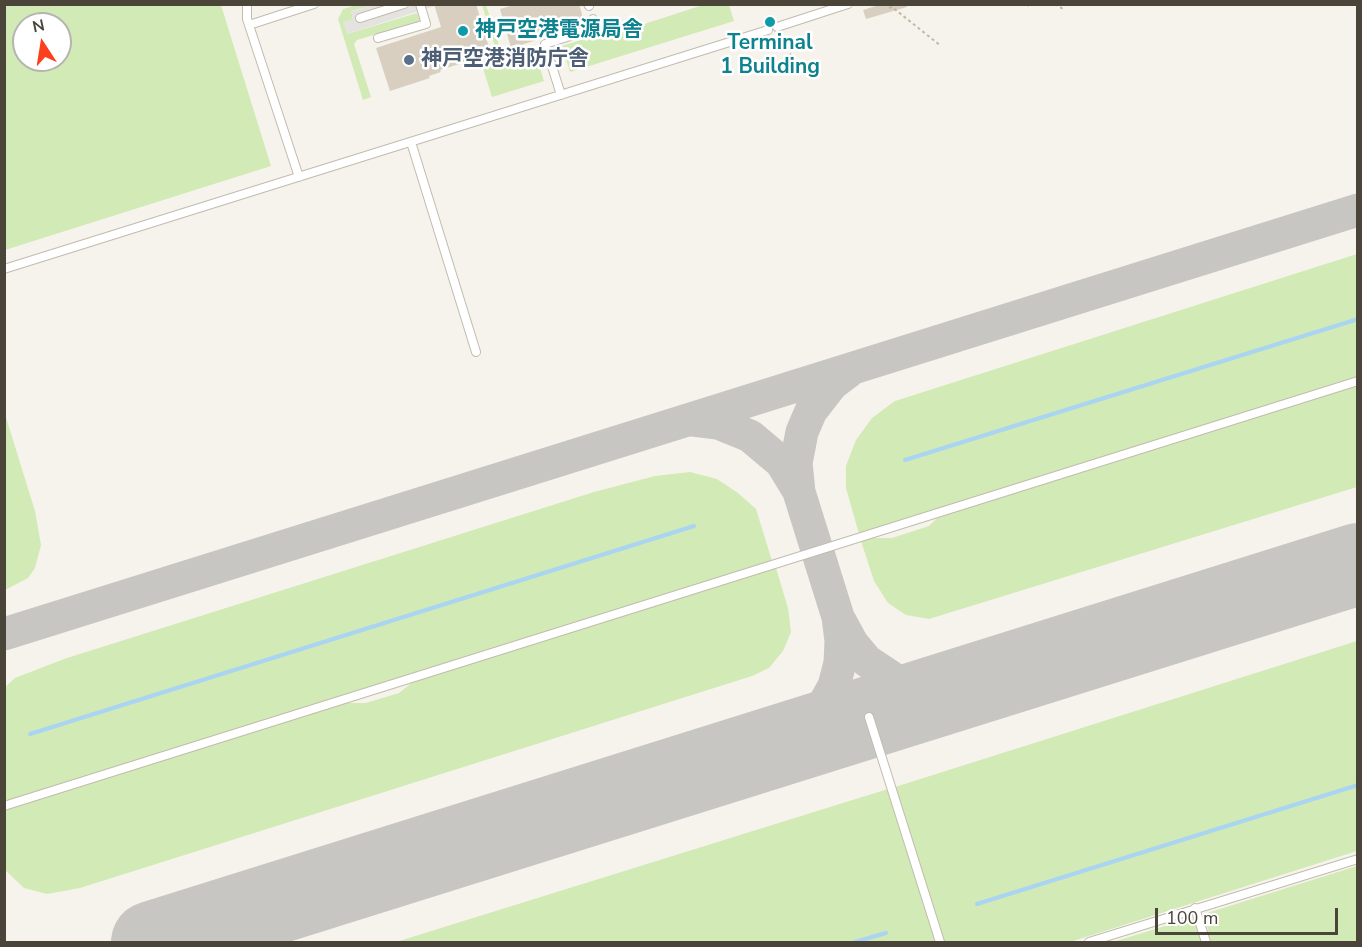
<!DOCTYPE html>
<meta charset="utf-8">
<style>
body{margin:0}
#map{position:relative;width:1362px;height:947px;overflow:hidden;background:#f6f3ec;font-family:"Nunito Sans",sans-serif}
canvas{display:block}
.frame{position:absolute;inset:0;border:6px solid #4b4439;pointer-events:none}
.north{position:absolute;left:12px;top:12px;width:60px;height:60px;box-sizing:border-box;background:#fff;border:2px solid #b7b4b0;border-radius:50%;rotate:348deg;font-size:16px;font-weight:700;line-height:24px;text-align:center;color:#4b4439}
.north::after{content:'';display:block;margin:auto;width:21px;height:27px;background:#fc3f1d;clip-path:polygon(50% 0,100% 100%,50% 72%,0 100%)}
.scale{position:absolute;left:1155px;top:908px;width:183px;height:27px;box-sizing:border-box;border:3px solid #4b4439;border-top:0;padding-left:8px;font-size:18px;line-height:21px;white-space:nowrap;color:#4b4439;-webkit-text-stroke:4px #fff;paint-order:stroke}
</style>
<div id="map">
<canvas width="1362" height="947"></canvas>
<div class="frame"></div>
<div class="north">N</div>
<div class="scale">100 m</div>
</div>
<script>
const c = document.querySelector('canvas').getContext('2d');
c.lineJoin = 'round';
function paint(path, color) { c.fillStyle = color; c.fill(path, 'evenodd'); }
const poly = rows => new Path2D(rows.map(r => 'M' + r).join(''));
function trace(path, color, width, dash) { c.strokeStyle = color; c.lineWidth = width; c.lineCap = dash ? 'butt' : 'round'; c.setLineDash(dash || []); c.stroke(path); }
function drawText(font, color, halo, rows, align = 'center') {
  c.font = font + ' "Nunito Sans","Noto Sans JP",sans-serif'; c.lineWidth = 5; c.setLineDash([]); c.textBaseline = 'middle'; c.strokeStyle = halo; c.fillStyle = color; for (const [text, x, y, turn = 0] of rows) {
    c.save(); c.translate(x, y); c.rotate((+turn || 0) * Math.PI / 180); c.textAlign = isNaN(turn) ? turn : align; if (halo) c.strokeText(text, 0, 0); c.fillText(text, 0, 0); c.restore();
  }
}
paint(poly([
 [5,4,221,5,271,166,5,250],
 [24,24,60,24,60,60,24,60],
 [357,5,373,5,351,11,353,19,347,34,417,13,420,21,357,40,354,44,371,97,363,100,338,19,343,9],
 [482,5,486,5,502,54,533,45,544,81,492,97,481,62,498,56],
 [703,5,729,5,734,21,570,72,562,46,606,32,607,36],
 [1357,254,1357,378,859,534,846,488,846,466,856,440,872,418,895,401],
 [1357,386,1357,487,929,619,906,615,888,603,874,581,861,541,872,538,892,538,929,526,939,516],
 [4,411,35,511,41,545,35,568,28,578,5,590],
 [690,472,717,479,738,493,756,509,772,561,5,802,5,687,15,678,64,659,594,492,655,476],
 [776,568,788,608,791,632,783,651,769,668,752,676,80,888,47,894,24,888,4,869,4,810,347,703,366,703,399,693,414,681],
 [1357,641,1357,851,1070,942,944,942,895,787],
 [888,789,936,942,396,942],
 [1357,866,1357,942,1211,942,1204,914],
 [1191,918,1195,920,1202,942,1113,942]
]), '#d2eab5');
paint(poly([
 [373,5,438,5,347,34,343,22,353,19,351,11]
]), '#e5e3e0');
trace(poly([
 [905,460,1358,319],
 [30,734,694,526],
 [977,904,1358,785],
 [855,942,886,933]
]), '#a9d4f2', 4);
trace(poly([
 [693,420,718,423,750,436,781,462,798,490],
 [840,621,852,643,867,661,897,681,935,690,965,688],
 [4,634,1358,210],
 [770,749,803,729,819,713,834,686,840,663,841,641,838,617,799,492,796,463,802,432,811,411,832,384,848,372]
]), '#c8c6c3', 33);
trace(poly([
 [152,942,1358,564]
]), '#c8c6c3', 82);
paint(poly([
 [434,4,476,4,491,54,440,70,441,72,429,76,430,78,390,91,376,48,441,27],
 [517,4,579,4,585,25,511,48,500,9],
 [882,4,906,4,907,7,866,19,863,10]
]), '#d8cfc1');
const lane = poly([
 [247,4,247,19,299,177],
 [588,4,589,6],
 [360,18,404,4],
 [249,25,314,4],
 [777,27,848,4],
 [378,38,426,24,420,4],
 [561,95,545,44,592,29,595,25,593,19],
 [411,142,476,352],
 [4,269,768,30],
 [869,717,940,942],
 [4,806,1358,381],
 [1195,908,1206,942],
 [1089,942,1358,859]
]);
trace(lane, '#c2bbae', 10);
trace(poly([
 [1027,4,1030,7],
 [1055,4,1063,9],
 [889,8,892,7,941,46],
 [780,40,784,41,798,70]
]), '#c4b79f', 2, [3, 3]);
trace(lane, '#fff', 8);
for (const [x, y, r, color] of [
 [770,22,6,"#0f9aa8"],
 [463,31,6,"#0f9aa8"],
 [409,60,6,"#5c6f8a"]
]) { const dot = new Path2D(); dot.arc(x, y, r, 0, 2 * Math.PI); c.fillStyle = color; c.fill(dot); trace(dot, '#fff', 2); }
drawText('bold 21px', '#0d838f', '#fff', [
 ["神戸空港電源局舎",475,31],
 ["Terminal",770,44,"center"],
 ["1 Building",770,68,"center"]
], 'left');
drawText('bold 21px', '#4e5e75', '#fff', [
 ["神戸空港消防庁舎",421,60]
], 'left');
</script>
